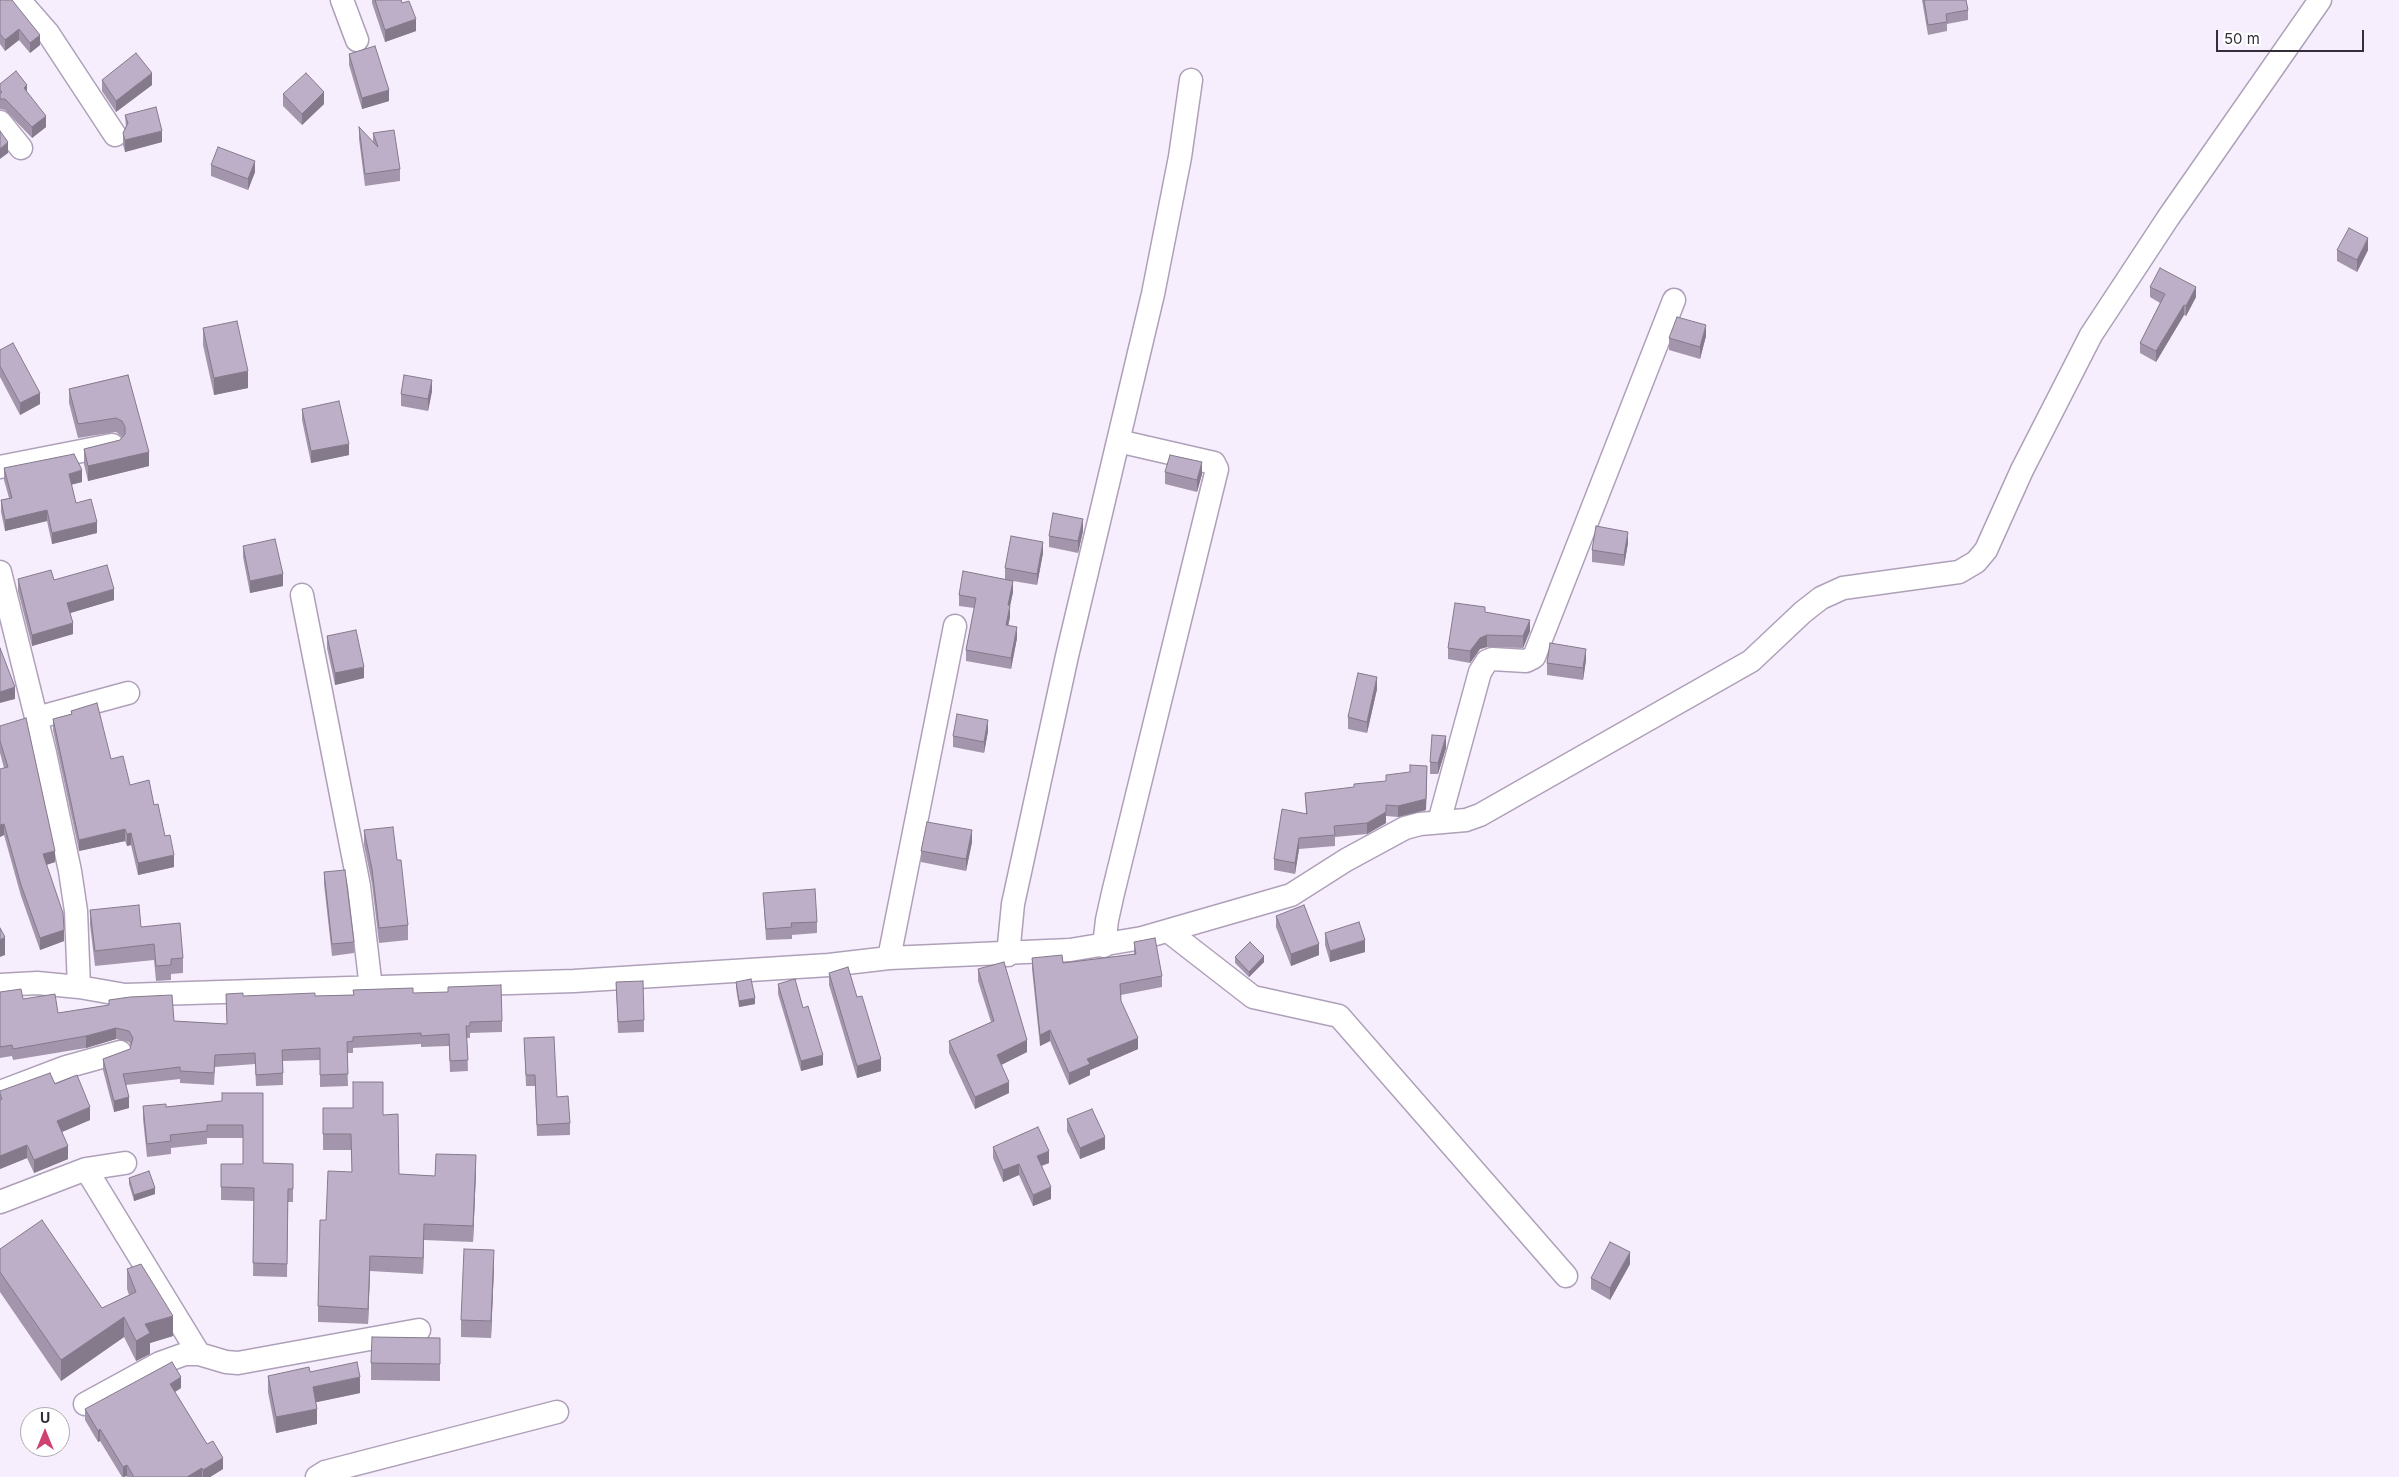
<!DOCTYPE html>
<style>
body{margin:0}
#map{position:relative;width:2399px;height:1477px;overflow:hidden;background:#f7eefd;font-family:Inter,sans-serif}
canvas{display:block}
.north{position:absolute;left:20px;top:1407px;width:50px;height:50px;box-sizing:border-box;background:#fff;border:1px solid #aeabaf;border-radius:50%;rotate:0deg;font-size:14px;font-weight:700;line-height:20px;text-align:center;color:#342e38}
.north::after{content:'';display:block;margin:auto;width:18px;height:22px;background:#ce4171;clip-path:polygon(50% 0,100% 100%,50% 72%,0 100%)}
.scale{position:absolute;left:2216px;top:30px;width:148px;height:22px;box-sizing:border-box;border:2px solid #342e38;border-top:0;padding-left:6px;font-size:15px;line-height:18px;white-space:nowrap;color:#342e38;-webkit-text-stroke:4px #fff;paint-order:stroke}
</style>
<div id="map">
<canvas width="2399" height="1477"></canvas>
<div class="north">U</div>
<div class="scale">50 m</div>
</div>
<script>
const c = document.querySelector('canvas').getContext('2d');
c.lineJoin = 'round';
const poly = rows => new Path2D(rows.map(r => 'M' + r).join(''));
function trace(path, color, width, dash) { c.strokeStyle = color; c.lineWidth = width; c.lineCap = dash ? 'butt' : 'round'; c.setLineDash(dash || []); c.stroke(path); }
function paint(path, color) { c.fillStyle = color; c.fill(path, 'evenodd'); }
const minor = poly([
 [19,0,48,33,115,135],
 [342,0,357,40],
 [0,122,21,148],
 [0,467,112,445],
 [0,572,45,753,70,871,76,911,79,987],
 [302,595,359,886,371,988],
 [36,718,128,693],
 [1439,822,1480,672,1487,661,1492,659,1526,661,1534,657,1674,300],
 [1168,931,1253,997,1339,1016,1566,1276],
 [1104,946,1107,920,1113,893,1217,469,1214,463,1118,441],
 [1008,955,1013,904,1067,656,1153,294,1180,157,1191,80],
 [889,958,955,626],
 [0,985,37,983,79,987,125,995,574,981,829,965,889,958,1070,950,1142,938,1291,895,1346,860,1405,828,1420,824,1466,820,1480,815,1751,661,1803,612,1821,598,1843,588,1959,572,1976,562,1986,550,2022,470,2091,335,2168,218,2320,0],
 [0,1092,66,1067,120,1052],
 [86,1169,199,1354],
 [0,1202,86,1169,125,1163],
 [85,1404,160,1363,185,1354,199,1354,226,1362,238,1363,419,1330],
 [317,1477,325,1472,557,1412]
]);
trace(minor, '#afa0b9', 25);
trace(minor, '#fff', 22);
paint(poly([
 [0,0,40,45,30,53,19,40,5,51,0,44],
 [372,0,401,0,416,31,385,42,372,3],
 [1922,0,1966,0,1968,10,1968,20,1947,24,1947,31,1928,35],
 [349,54,389,101,362,109,349,65],
 [102,80,152,85,116,112,102,91],
 [0,84,27,92,46,127,32,138,5,110,0,109],
 [283,94,324,104,302,125,283,106],
 [125,115,162,142,125,152,123,145,123,133,126,128],
 [359,127,373,143,373,133,400,169,400,181,365,186,359,139],
 [211,165,255,172,248,190,211,176],
 [2337,250,2368,250,2357,272,2337,261],
 [2150,287,2196,297,2186,316,2184,315,2156,362,2140,353,2140,343,2160,303,2150,297],
 [203,328,248,388,214,395,203,345],
 [1706,336,1700,359,1669,350,1669,338],
 [0,350,40,404,20,415,0,377],
 [128,375,149,466,88,481,84,464,84,449,120,440,122,437,116,432,78,438,69,403,69,389],
 [432,391,428,411,401,406,401,394],
 [302,409,349,455,311,463,302,420],
 [4,468,82,482,71,485,76,503,97,533,52,544,47,521,5,531,1,512,1,500,9,498,4,480],
 [1165,472,1202,474,1197,492,1165,484],
 [1083,531,1078,553,1049,547,1049,536],
 [1628,543,1624,566,1592,562,1592,550],
 [243,546,283,586,250,593,243,557],
 [1043,553,1037,585,1013,581,1013,592,1010,606,1010,617,1008,626,1017,638,1011,669,966,661,966,650,974,608,959,606,959,595,1005,579,1005,568],
 [18,579,54,580,114,600,70,613,73,634,32,646,18,591],
 [1485,612,1530,631,1523,648,1487,647,1480,649,1470,663,1448,659,1448,648],
 [327,636,364,678,335,685,327,648],
 [1586,660,1583,680,1547,675,1547,663],
 [1377,689,1367,733,1348,729,1348,717],
 [71,711,111,759,130,785,154,805,165,836,174,867,138,875,131,845,127,846,125,841,79,851,53,730,53,719,71,714],
 [0,726,55,862,46,865,64,941,40,950,21,896,4,835,0,837,4,768,0,753],
 [988,731,984,753,953,747,953,736],
 [1446,748,1438,774,1430,774,1430,762],
 [1386,775,1427,777,1426,810,1398,817,1386,816,1386,823,1367,834,1335,837,1335,846,1299,849,1295,874,1274,870,1274,859,1306,814,1305,793,1354,788,1386,781],
 [364,830,397,860,408,925,408,940,379,943,372,884,364,845],
 [972,842,966,871,921,862,921,851],
 [324,872,354,942,354,953,332,956,324,884],
 [763,893,817,922,817,933,792,935,792,939,766,940],
 [90,910,141,927,183,958,183,973,171,974,171,980,156,981,154,960,95,966,90,925],
 [1276,916,1319,955,1291,966,1276,927],
 [1325,933,1365,952,1330,962,1325,945],
 [1134,942,1162,976,1162,987,1121,995,1121,1001,1138,1049,1090,1070,1090,1075,1069,1085,1050,1041,1040,1046,1032,969,1032,958,1063,963,1134,954],
 [1235,957,1264,962,1249,977,1235,963],
 [978,969,1027,1052,1001,1065,1009,1093,975,1109,949,1053,949,1041,991,1022,978,981],
 [829,973,857,997,881,1071,857,1078,829,985],
 [616,982,644,1020,644,1032,618,1033],
 [736,982,755,1004,739,1007,736,988],
 [778,984,803,1008,823,1065,801,1071,778,994],
 [0,992,23,999,58,1013,109,1005,109,1000,174,1021,227,1024,226,994,243,996,315,996,413,993,502,1021,502,1032,470,1033,470,1038,467,1038,468,1071,450,1072,449,1046,421,1047,421,1044,353,1048,353,1053,347,1053,348,1086,320,1087,320,1060,283,1061,283,1085,256,1086,255,1064,215,1067,214,1085,180,1083,180,1079,126,1085,129,1108,114,1112,103,1070,103,1059,130,1049,131,1046,129,1042,116,1039,86,1048,13,1060,12,1056,0,1058],
 [524,1038,557,1097,570,1123,570,1135,537,1136,535,1086,526,1086],
 [55,1084,90,1120,62,1132,68,1159,34,1173,27,1158,0,1169,0,1091],
 [263,1093,263,1163,293,1164,293,1202,288,1202,287,1277,253,1276,254,1201,221,1200,221,1164,243,1164,243,1138,207,1138,207,1144,171,1148,171,1154,147,1157,143,1119,143,1106,166,1107,222,1101],
 [323,1108,383,1115,399,1174,435,1176,476,1171,473,1242,424,1240,423,1274,370,1271,368,1324,318,1322,318,1306,326,1220,352,1172,351,1150,323,1150],
 [1067,1119,1105,1149,1080,1159,1067,1131],
 [993,1147,1049,1163,1042,1166,1051,1199,1033,1206,1019,1175,1003,1182,993,1158],
 [129,1178,155,1194,134,1201,129,1184],
 [0,1249,102,1308,129,1295,127,1289,127,1269,173,1336,150,1343,150,1354,136,1361,124,1337,61,1381,0,1292],
 [1630,1264,1610,1300,1591,1289,1591,1278],
 [494,1267,491,1338,461,1337,461,1320],
 [440,1338,440,1381,371,1380,371,1363],
 [310,1372,360,1393,316,1402,317,1424,276,1433,268,1392,268,1376],
 [181,1388,175,1392,207,1444,223,1469,210,1477,127,1477,127,1476,122,1477,100,1441,98,1442,85,1420,85,1409]
]), '#a396ac');
paint(poly([
 [416,19,416,31,385,42,385,30],
 [19,29,19,40,5,51,5,40],
 [40,35,40,45,30,53,30,43],
 [152,73,152,85,116,112,116,101],
 [27,85,27,96,24,88],
 [389,90,389,101,362,109,362,98],
 [324,92,324,104,302,125,302,114],
 [46,116,46,127,32,138,32,127],
 [162,131,162,142,125,152,125,140],
 [8,142,8,153,0,159,0,149],
 [255,161,255,172,248,190,248,179],
 [2368,238,2368,250,2357,272,2357,260],
 [2196,287,2196,297,2186,316,2186,306],
 [2184,305,2184,315,2156,362,2156,351],
 [1706,325,1706,336,1700,359,1700,347],
 [248,371,248,388,214,395,214,378],
 [432,380,432,391,428,411,428,399],
 [40,393,40,404,20,415,20,403],
 [349,444,349,455,311,463,311,451],
 [149,452,149,466,88,481,88,466],
 [1202,462,1202,474,1197,492,1197,480],
 [82,470,82,482,69,485,69,474],
 [47,510,47,521,5,531,5,520],
 [1083,519,1083,531,1078,553,1078,541],
 [97,522,97,533,52,544,52,533],
 [1628,532,1628,543,1624,566,1624,555],
 [1043,542,1043,553,1037,585,1037,574],
 [283,574,283,586,250,593,250,581],
 [1013,581,1013,592,1010,606,1010,617,1006,636,1006,625,1008,605],
 [114,589,114,600,67,614,67,603],
 [1530,620,1530,631,1523,648,1523,636],
 [73,623,73,634,32,646,32,635],
 [1017,627,1017,638,1011,669,1011,658],
 [1487,635,1487,647,1480,649,1470,663,1470,651,1480,638],
 [1586,649,1586,660,1583,680,1583,668],
 [364,667,364,678,335,685,335,673],
 [1377,677,1377,689,1367,733,1367,722],
 [15,687,15,699,0,703,0,692],
 [988,720,988,731,984,753,984,742],
 [1446,736,1446,748,1438,774,1438,763],
 [1427,766,1426,810,1398,817,1398,806],
 [1386,812,1386,823,1367,834,1367,823],
 [4,824,4,835,0,837,0,825],
 [125,829,125,841,79,851,79,840],
 [972,830,972,842,966,871,966,859],
 [131,833,131,845,127,846,127,834],
 [1299,838,1299,849,1295,874,1295,863],
 [55,851,55,862,43,866,43,854],
 [174,855,174,867,138,875,138,863],
 [64,930,64,941,40,950,40,938],
 [5,937,5,955,0,957,0,940],
 [1365,940,1365,952,1330,962,1330,951],
 [1319,944,1319,955,1291,966,1291,954],
 [1264,956,1264,962,1249,977,1249,972],
 [755,998,755,1004,739,1007,739,1001],
 [116,1028,116,1039,86,1048,86,1036],
 [1050,1030,1050,1041,1040,1046,1040,1035],
 [1138,1038,1138,1049,1090,1070,1090,1075,1069,1085,1069,1073,1087,1059],
 [1027,1040,1027,1052,997,1067,997,1055],
 [823,1055,823,1065,801,1071,801,1061],
 [881,1059,881,1071,857,1078,857,1066],
 [1009,1082,1009,1093,975,1109,975,1097],
 [129,1097,129,1108,114,1112,114,1101],
 [90,1107,90,1120,57,1134,57,1121],
 [1105,1137,1105,1149,1080,1159,1080,1148],
 [27,1145,27,1158,0,1169,0,1156],
 [68,1146,68,1159,34,1173,34,1160],
 [1049,1151,1049,1163,1037,1167,1037,1156],
 [476,1155,476,1171,473,1242,473,1226],
 [1019,1164,1019,1175,1003,1182,1003,1170],
 [1051,1187,1051,1199,1033,1206,1033,1195],
 [155,1188,155,1194,134,1201,134,1195],
 [424,1224,424,1240,423,1274,423,1258],
 [494,1250,494,1267,491,1338,491,1321],
 [1630,1252,1630,1264,1610,1300,1610,1288],
 [370,1256,370,1271,368,1324,368,1309],
 [173,1316,173,1336,150,1343,150,1354,136,1361,136,1341,145,1324],
 [124,1317,124,1337,61,1381,61,1360],
 [181,1377,181,1388,170,1395,170,1384],
 [360,1377,360,1393,313,1403,313,1387],
 [317,1409,317,1424,276,1433,276,1417],
 [100,1429,100,1441,98,1442,98,1431],
 [223,1458,223,1469,210,1477,203,1477,203,1470],
 [127,1465,127,1476,123,1477,123,1467],
 [202,1468,202,1477,187,1477]
]), '#847a8c');
const building = poly([
 [0,0,12,0,40,35,30,43,19,29,5,40,0,34,0,0],
 [375,0,401,0,402,3,409,1,416,19,385,30,375,0],
 [1924,0,1966,0,1968,10,1946,14,1947,22,1928,25,1924,0],
 [375,46,389,90,362,98,349,54,375,46],
 [136,53,152,73,116,101,102,80,136,53],
 [16,71,27,85,24,88,46,116,32,127,5,99,0,99,0,94,2,92,0,90,0,84,16,71],
 [306,73,324,92,302,114,283,94,306,73],
 [156,107,162,131,125,140,123,133,128,123,125,115,156,107],
 [359,127,378,147,373,133,394,130,400,169,365,174,359,127],
 [0,131,8,142,0,149,0,131],
 [218,147,255,161,248,179,211,165,218,147],
 [2349,228,2368,238,2357,260,2337,250,2349,228],
 [2160,268,2196,287,2186,306,2184,305,2156,351,2140,343,2165,294,2150,287,2160,268],
 [1677,317,1706,325,1700,347,1669,338,1677,317],
 [237,321,248,371,214,378,203,328,237,321],
 [13,343,40,393,20,403,0,366,0,350,13,343],
 [128,375,149,452,88,466,84,449,120,440,125,434,125,427,122,421,116,418,78,424,69,389,128,375],
 [404,375,432,380,428,399,401,394,404,375],
 [339,401,349,444,311,451,302,409,339,401],
 [74,454,82,470,69,474,76,503,91,499,97,522,52,533,47,510,5,520,1,500,12,498,4,468,74,454],
 [1170,455,1202,462,1197,480,1165,472,1170,455],
 [1053,513,1083,519,1078,541,1049,536,1053,513],
 [1596,526,1628,532,1624,555,1592,550,1596,526],
 [1011,536,1043,542,1037,574,1005,568,1011,536],
 [275,539,283,574,250,581,243,546,275,539],
 [107,565,114,589,67,603,73,623,32,635,18,579,51,570,54,580,107,565],
 [963,571,1013,581,1008,605,1010,606,1006,625,1017,627,1011,658,966,650,976,598,959,595,963,571],
 [1455,603,1485,607,1485,612,1530,620,1523,636,1487,635,1480,638,1470,651,1448,648,1455,603],
 [356,630,364,667,335,673,327,636,356,630],
 [1550,643,1586,649,1583,668,1547,663,1550,643],
 [0,648,15,687,0,692,0,648],
 [1358,673,1377,677,1367,722,1348,717,1358,673],
 [97,703,111,759,123,756,130,785,149,780,154,805,158,804,165,836,170,835,174,855,138,863,131,833,127,834,125,829,79,840,53,719,72,714,71,711,97,703],
 [957,714,988,720,984,742,953,736,957,714],
 [26,718,55,851,43,854,63,913,64,930,40,938,21,885,4,824,0,825,0,769,8,767,0,741,0,726,26,718],
 [1432,735,1446,736,1438,763,1430,762,1432,735],
 [1410,765,1427,766,1426,799,1398,806,1386,805,1386,812,1367,823,1334,826,1335,835,1299,838,1295,863,1274,859,1282,809,1307,814,1305,793,1354,787,1354,784,1386,781,1386,775,1410,772,1410,765],
 [927,822,972,830,966,859,921,851,927,822],
 [393,827,397,860,401,860,408,925,379,928,372,869,364,830,393,827],
 [345,870,354,942,332,944,324,872,345,870],
 [815,889,817,922,791,923,792,927,766,929,763,893,815,889],
 [139,905,141,927,180,923,183,958,171,959,171,965,156,966,154,944,95,951,90,910,139,905],
 [1304,905,1319,944,1291,954,1276,916,1304,905],
 [1359,922,1365,940,1330,951,1325,933,1359,922],
 [0,928,5,937,0,940,0,928],
 [1155,938,1162,976,1120,984,1121,1001,1138,1038,1087,1059,1090,1064,1069,1073,1050,1030,1040,1035,1032,958,1062,955,1063,963,1136,954,1134,942,1155,938],
 [1250,942,1264,956,1249,972,1235,957,1250,942],
 [1004,962,1027,1040,997,1055,1009,1082,975,1097,949,1041,994,1021,978,969,1004,962],
 [848,967,857,997,862,996,881,1059,857,1066,829,973,848,967],
 [751,979,755,998,739,1001,736,982,751,979],
 [795,979,803,1008,808,1006,823,1055,801,1061,778,984,795,979],
 [643,981,644,1020,618,1022,616,982,643,981],
 [501,985,502,1021,470,1022,470,1026,466,1026,468,1060,450,1061,449,1034,421,1036,421,1033,353,1037,353,1041,347,1042,348,1074,320,1075,320,1048,282,1050,283,1073,256,1075,255,1053,215,1055,214,1073,180,1071,180,1067,123,1074,129,1097,114,1101,103,1059,130,1049,133,1038,129,1031,116,1028,86,1036,13,1049,12,1045,0,1047,0,992,21,989,23,999,55,994,58,1013,109,1005,109,1000,130,997,172,995,174,1021,227,1024,226,994,243,993,243,996,315,993,315,996,354,995,353,990,413,988,413,993,448,992,448,987,501,985],
 [554,1037,557,1097,568,1096,570,1123,537,1125,535,1075,526,1075,524,1038,554,1037],
 [50,1073,55,1084,77,1075,90,1107,57,1121,68,1146,34,1160,27,1145,0,1156,0,1100,2,1099,0,1094,0,1091,50,1073],
 [353,1082,383,1082,383,1115,398,1114,399,1174,435,1176,436,1154,476,1155,473,1226,424,1224,423,1258,370,1256,368,1309,318,1306,320,1220,326,1220,328,1171,352,1172,351,1134,323,1134,323,1108,353,1108,353,1082],
 [222,1093,263,1093,263,1163,293,1164,293,1189,288,1189,287,1264,253,1263,254,1188,221,1187,221,1164,243,1164,243,1125,207,1125,207,1131,170,1135,171,1141,147,1144,143,1106,166,1104,166,1107,222,1101,222,1093],
 [1092,1109,1105,1137,1080,1148,1067,1119,1092,1109],
 [1038,1127,1049,1151,1037,1156,1051,1187,1033,1195,1019,1164,1003,1170,993,1147,1038,1127],
 [149,1171,155,1188,134,1195,129,1178,149,1171],
 [42,1220,102,1308,136,1292,127,1269,141,1264,173,1316,145,1324,150,1333,136,1341,124,1317,61,1360,0,1272,0,1249,42,1220],
 [1610,1242,1630,1252,1610,1288,1591,1278,1610,1242],
 [464,1249,494,1250,491,1321,461,1320,464,1249],
 [372,1337,440,1338,440,1364,371,1363,372,1337],
 [172,1362,181,1377,170,1384,207,1444,213,1441,223,1458,203,1470,202,1468,187,1477,134,1477,127,1465,123,1467,100,1429,98,1431,85,1409,172,1362],
 [357,1362,360,1377,313,1387,317,1409,276,1417,268,1376,309,1367,310,1372,357,1362]
]);
paint(building, '#bdafc8');
trace(building, '#847a8c', 1);
</script>
